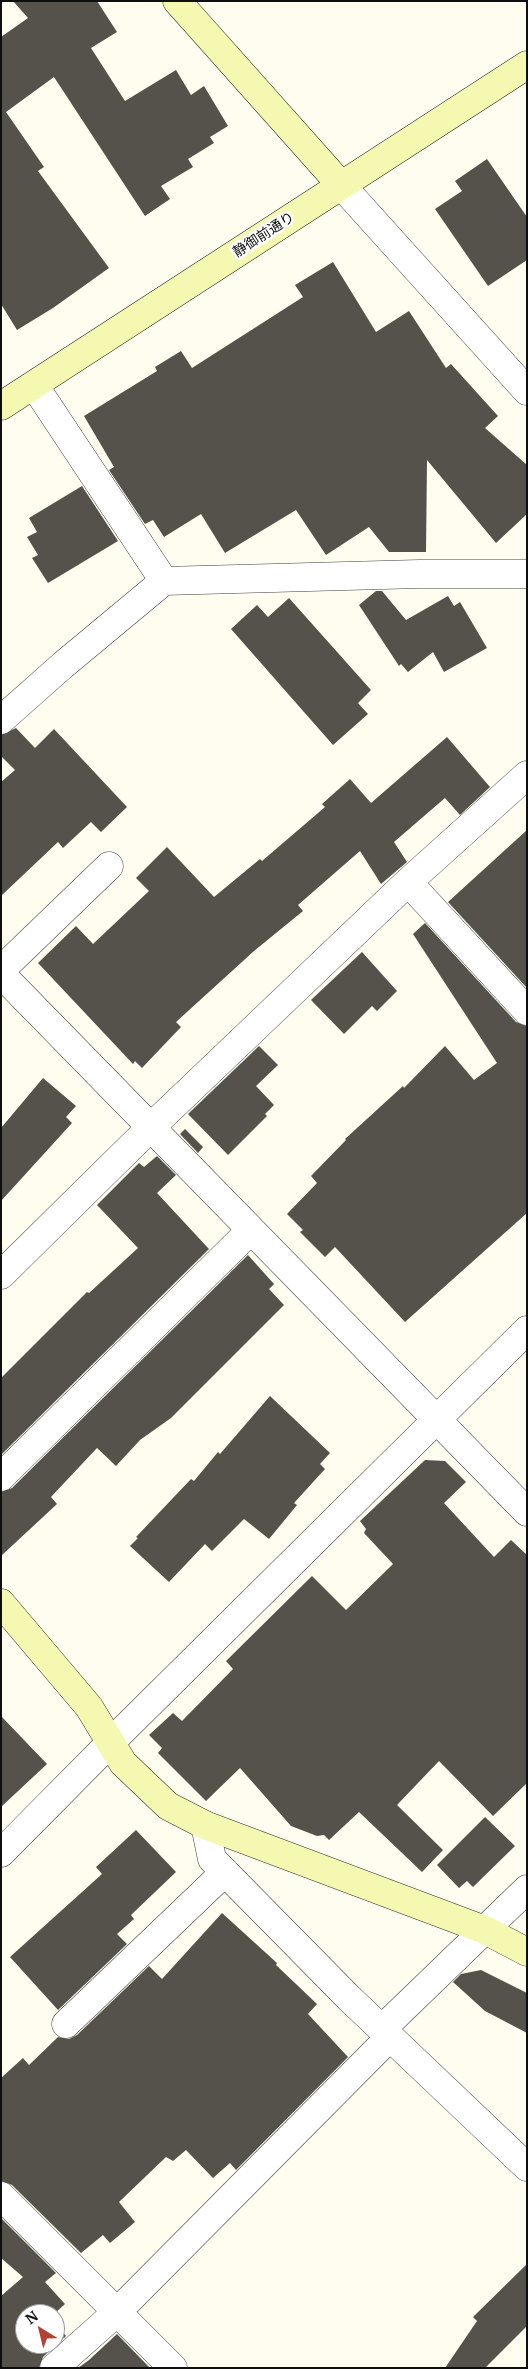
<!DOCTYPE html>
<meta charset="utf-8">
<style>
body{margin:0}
#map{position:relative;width:528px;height:2369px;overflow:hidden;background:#fefdef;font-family:Merriweather,serif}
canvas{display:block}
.frame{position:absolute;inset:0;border:2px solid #0e0e0e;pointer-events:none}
.north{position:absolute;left:15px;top:2304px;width:50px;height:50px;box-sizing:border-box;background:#fff;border:1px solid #9f9f9f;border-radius:50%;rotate:324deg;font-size:14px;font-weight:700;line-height:20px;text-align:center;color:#0e0e0e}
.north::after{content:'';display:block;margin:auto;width:18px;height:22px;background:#b24131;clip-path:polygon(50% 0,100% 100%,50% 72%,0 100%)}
</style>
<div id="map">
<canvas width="528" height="2369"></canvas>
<div class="frame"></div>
<div class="north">N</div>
</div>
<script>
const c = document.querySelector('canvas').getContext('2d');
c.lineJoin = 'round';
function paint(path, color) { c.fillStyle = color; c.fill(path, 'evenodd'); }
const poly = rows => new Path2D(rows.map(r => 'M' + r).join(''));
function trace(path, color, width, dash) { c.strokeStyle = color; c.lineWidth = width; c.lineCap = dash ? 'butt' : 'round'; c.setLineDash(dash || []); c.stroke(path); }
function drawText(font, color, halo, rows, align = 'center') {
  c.font = font + ' Merriweather,"Noto Sans JP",serif'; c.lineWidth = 5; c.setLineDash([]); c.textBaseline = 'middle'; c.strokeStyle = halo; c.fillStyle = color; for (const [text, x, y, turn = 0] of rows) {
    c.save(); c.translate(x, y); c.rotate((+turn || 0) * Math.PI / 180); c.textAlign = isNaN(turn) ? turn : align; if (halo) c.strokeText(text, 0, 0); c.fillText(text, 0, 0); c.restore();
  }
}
paint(poly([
 [13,1,97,1,117,32,91,48,125,101,176,70,191,95,204,86,228,126,210,137,214,143,188,159,193,167,161,186,170,199,145,216,54,77,6,112,44,167,38,171,109,268,53,308,17,330,1,304,1,37,28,18],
 [487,159,527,217,527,260,488,286,435,209,462,191,455,181],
 [333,262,376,332,409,311,446,368,451,364,498,416,485,428,527,465,527,514,496,543,427,460,426,552,389,552,369,527,326,555,296,510,225,553,201,514,164,537,153,520,145,524,109,470,114,467,84,416,157,371,155,367,181,351,192,368,303,297,295,285],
 [82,486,118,541,48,583,32,558,38,555,27,537,37,532,29,518],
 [376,591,382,591,406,620,448,596,454,606,460,602,487,648,444,672,433,652,408,672,401,664,399,666,359,605],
 [289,598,371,690,358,703,368,714,333,745,231,629,257,605,268,617],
 [16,728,35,748,54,729,127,807,101,832,91,822,63,848,58,842,1,896,1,782,15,770,1,756,1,735],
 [447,737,490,787,460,815,445,798,394,842,407,862,381,884,360,851,298,905,303,911,254,951,176,1022,181,1027,142,1068,135,1061,133,1064,38,963,76,926,93,944,149,891,136,878,167,847,214,897,260,859,262,861,325,807,322,804,350,779,371,803],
 [527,830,527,988,448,902],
 [425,923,516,1022,527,1026,527,1213,405,1322,335,1247,325,1257,300,1232,303,1230,287,1214,317,1183,311,1176,346,1140,345,1139,403,1086,404,1088,445,1046,474,1080,497,1063,413,934],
 [362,952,397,991,377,1011,372,1006,344,1034,311,1000],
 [259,1046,278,1065,256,1086,274,1105,265,1114,267,1116,228,1155,188,1114],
 [43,1078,76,1106,66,1117,72,1123,1,1201,1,1128],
 [185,1129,203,1147,198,1153,180,1134],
 [157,1156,176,1175,157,1193,209,1249,1,1455,1,1378,87,1292,89,1293,138,1248,97,1205,139,1163,144,1167],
 [248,1255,274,1284,269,1289,284,1305,171,1418,140,1440,116,1466,97,1448,51,1497,57,1504,1,1556,1,1492,12,1488],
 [270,1396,330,1453,320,1464,325,1469,294,1503,297,1505,269,1539,244,1519,212,1551,205,1544,169,1582,130,1546,138,1538,136,1537,191,1479,194,1481,218,1452,220,1454],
 [425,1460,445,1461,466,1482,444,1503,494,1557,511,1540,527,1555,527,1783,493,1816,439,1761,397,1805,443,1850,422,1872,359,1812,329,1840,324,1835,317,1836,291,1826,240,1768,206,1801,158,1753,162,1748,149,1735,173,1713,182,1721,233,1669,226,1661,312,1576,346,1610,393,1564,364,1533,366,1529,360,1521],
 [1,1716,47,1764,1,1807],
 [485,1817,515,1846,473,1887,467,1881,459,1888,437,1865],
 [136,1830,176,1872,131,1915,134,1919,117,1934,127,1944,58,2010,10,1957,102,1874,96,1867],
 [222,1913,277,1963,276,1965,317,2004,308,2014,348,2057,236,2170,230,2163,213,2178,186,2150,173,2161,166,2157,119,2202,135,2222,110,2243,103,2235,81,2253,12,2185,1,2181,1,2078,23,2058,29,2065,58,2037,69,2039,77,2035,149,1966,162,1979],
 [481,1970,527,1993,527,2033,485,2011,453,1982,461,1974],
 [1,2218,56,2273,45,2282,65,2304,54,2314,25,2314,25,2344,55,2344,55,2323,66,2336,43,2357,39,2368,1,2368,1,2296,23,2277,1,2258],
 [527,2264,527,2326,485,2368,445,2368,477,2321,473,2317],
 [117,2334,150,2368,78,2368,89,2360]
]), '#55514b');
const street = poly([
 [341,185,527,391],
 [34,385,164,581],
 [1,720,63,665,164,581,419,574,527,574],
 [408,882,527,1011],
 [1,970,109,866],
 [1,974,527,1512],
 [1,1275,150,1128,408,882,527,775],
 [1,1477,251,1230],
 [205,1825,212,1859,349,1998,527,2167],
 [1,1853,110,1743,527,1330],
 [66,2024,225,1872],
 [382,2029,527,1889],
 [1,2196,173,2368],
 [54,2368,117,2312,390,2037]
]);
const secondary = poly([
 [177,1,341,185],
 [1,406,527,65],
 [1,1603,89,1707,123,1763,168,1806,205,1825,485,1930,527,1952]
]);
trace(street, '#414141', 29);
trace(secondary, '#303030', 29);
trace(street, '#fff', 28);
trace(secondary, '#f4f8b0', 28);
drawText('14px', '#0e0e0e', '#fff', [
 ["静御前通り",264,235,-33]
]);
</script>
